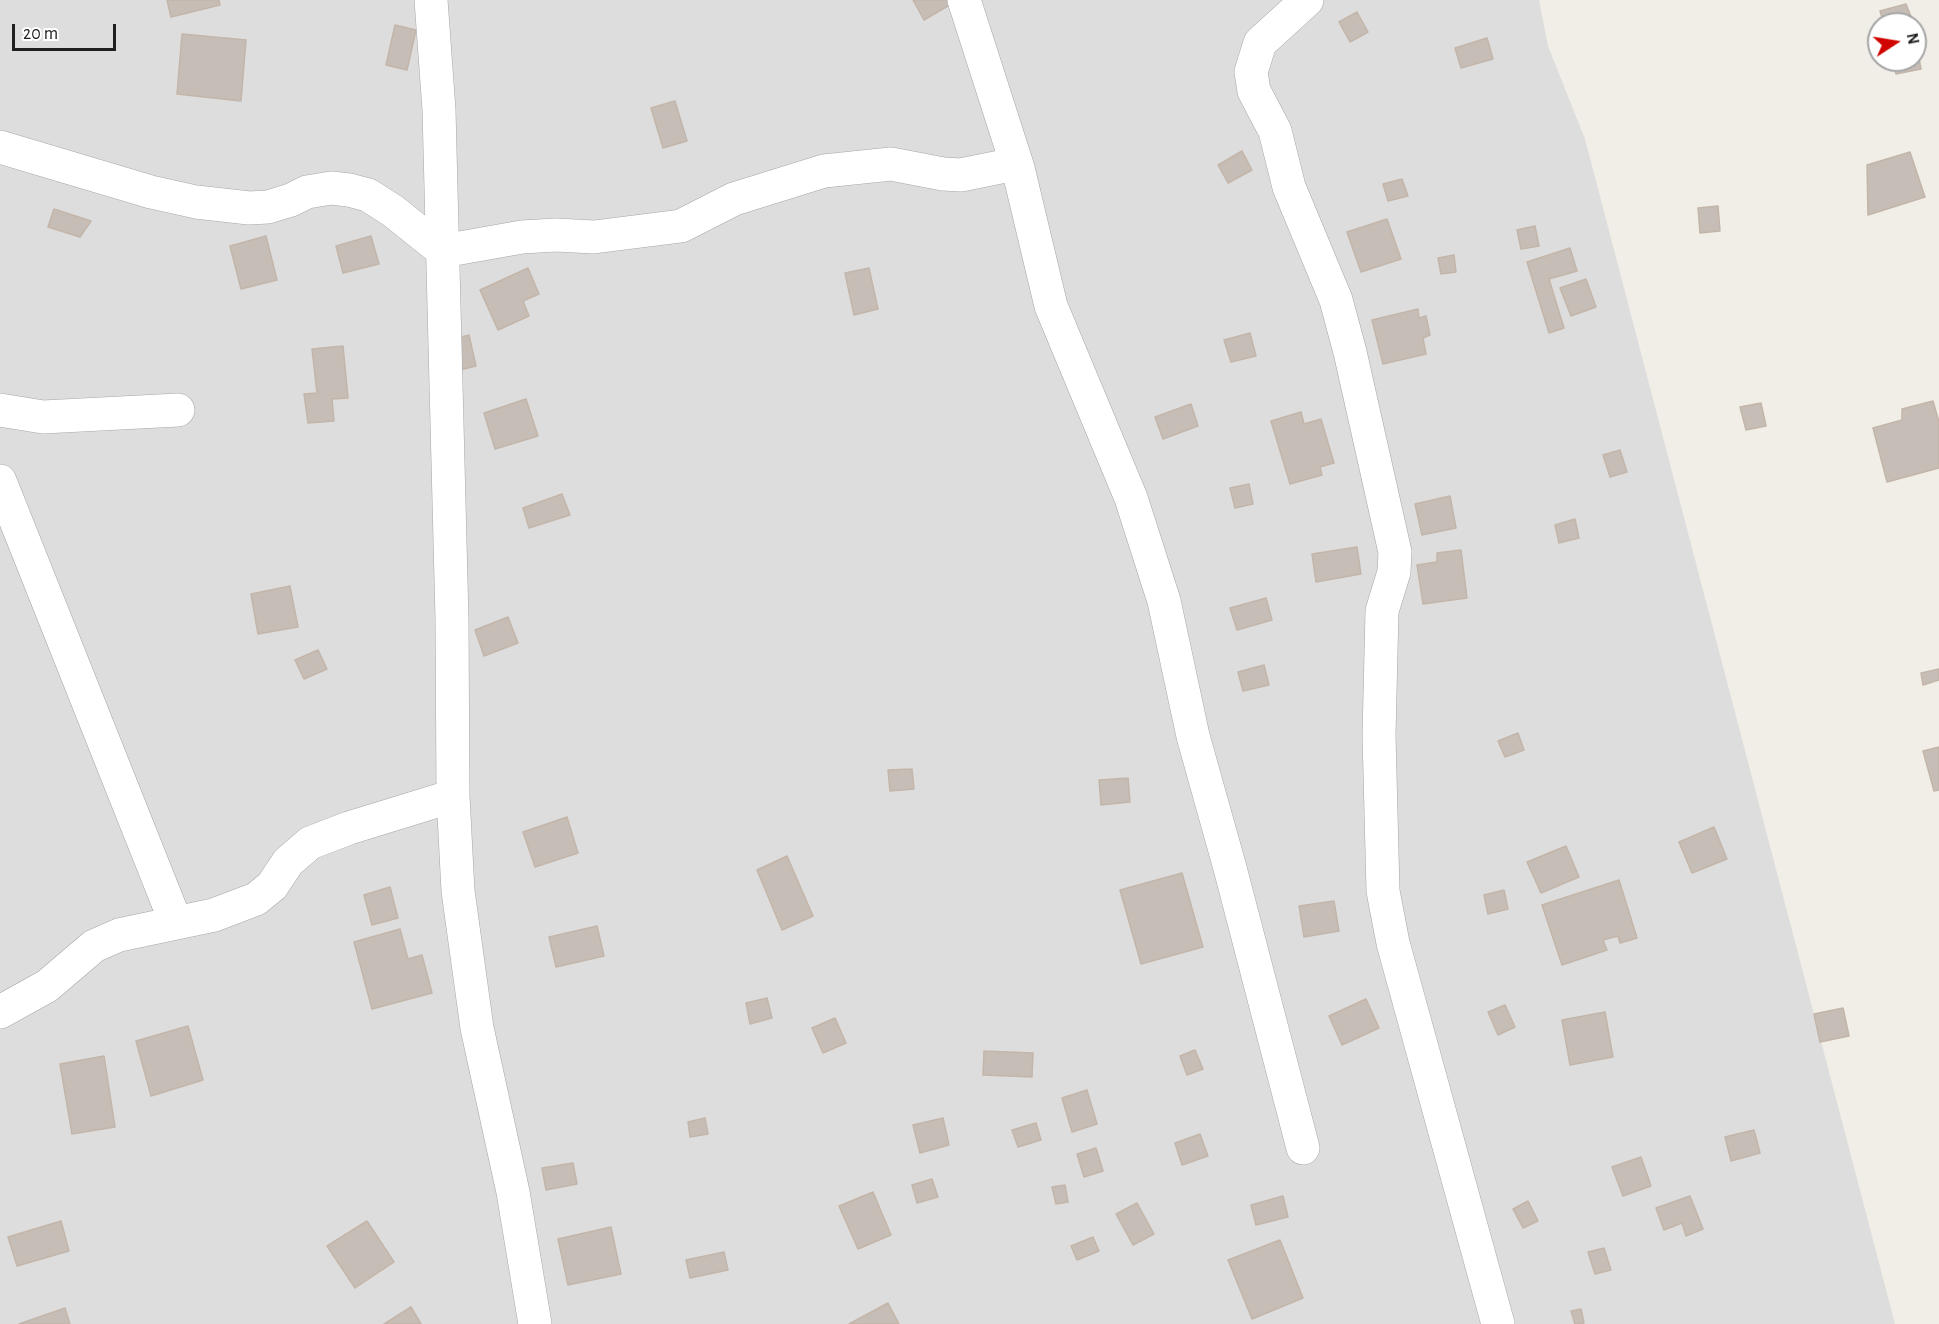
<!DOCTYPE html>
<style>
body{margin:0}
#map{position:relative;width:1939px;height:1324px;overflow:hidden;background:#f1eee7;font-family:"Alegreya Sans",sans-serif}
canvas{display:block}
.north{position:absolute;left:1867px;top:12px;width:60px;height:60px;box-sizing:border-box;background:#fff;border:2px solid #a6a6a6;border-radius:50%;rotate:78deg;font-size:16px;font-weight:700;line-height:24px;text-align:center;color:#202020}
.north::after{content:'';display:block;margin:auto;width:21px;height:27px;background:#d10500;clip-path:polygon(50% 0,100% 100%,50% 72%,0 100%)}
.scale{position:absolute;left:12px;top:24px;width:104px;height:27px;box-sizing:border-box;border:3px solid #202020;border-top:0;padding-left:8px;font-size:18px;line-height:21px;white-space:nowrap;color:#202020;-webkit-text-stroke:4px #fff;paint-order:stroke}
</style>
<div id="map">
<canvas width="1939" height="1324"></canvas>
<div class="north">N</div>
<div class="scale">20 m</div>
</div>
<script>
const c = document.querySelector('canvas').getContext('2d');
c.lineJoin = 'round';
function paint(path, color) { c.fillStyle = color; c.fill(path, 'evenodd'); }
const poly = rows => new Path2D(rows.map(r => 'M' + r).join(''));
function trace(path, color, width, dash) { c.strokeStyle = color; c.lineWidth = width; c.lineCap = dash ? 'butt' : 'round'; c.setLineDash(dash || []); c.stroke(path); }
paint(poly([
 [0,0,1539,0,1548,46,1585,139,1895,1324,0,1324]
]), '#dedddd');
const building = poly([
 [167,0,219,0,220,5,171,17,167,0],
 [913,0,951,0,953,3,924,20,913,0],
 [1906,4,1914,24,1884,24,1880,11,1906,4],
 [1357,12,1368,32,1350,42,1339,22,1357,12],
 [395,25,416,30,407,70,386,65,395,25],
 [182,34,246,40,241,101,177,94,182,34],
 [1487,38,1493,59,1461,68,1455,48,1487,38],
 [1915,48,1917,48,1921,69,1896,74,1893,60,1915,60,1915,48],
 [675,101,687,141,663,148,651,108,675,101],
 [1242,151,1252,170,1228,183,1218,165,1242,151],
 [1910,152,1925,197,1868,215,1867,165,1910,152],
 [1402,179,1408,196,1388,201,1383,184,1402,179],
 [1718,206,1720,231,1700,233,1698,208,1718,206],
 [54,209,91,221,80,237,48,227,54,209],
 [1387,219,1401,259,1361,272,1347,232,1387,219],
 [1535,226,1539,246,1521,249,1517,230,1535,226],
 [266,236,277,280,241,289,230,246,266,236],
 [371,236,379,264,343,273,336,246,371,236],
 [1570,248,1577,271,1549,279,1564,328,1549,333,1527,262,1570,248],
 [1454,255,1456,272,1441,274,1438,258,1454,255],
 [528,268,539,294,523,301,529,316,498,330,480,290,528,268],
 [869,268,878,309,854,315,845,273,869,268],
 [1586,279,1596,307,1571,316,1560,288,1586,279],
 [1418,309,1419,318,1426,316,1430,335,1423,338,1426,354,1383,364,1372,320,1418,309],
 [1250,333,1256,356,1231,362,1224,340,1250,333],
 [469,335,476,366,460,370,453,339,469,335],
 [343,346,348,398,332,399,334,421,308,423,304,394,317,393,312,349,343,346],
 [526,399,538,436,495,449,484,413,526,399],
 [1933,401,1939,422,1939,468,1887,482,1873,428,1902,420,1902,409,1933,401],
 [1761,403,1766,426,1746,430,1740,407,1761,403],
 [1191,404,1198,426,1163,439,1155,417,1191,404],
 [1301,412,1304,424,1321,419,1334,463,1320,467,1322,475,1290,484,1271,421,1301,412],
 [1620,450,1627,472,1610,477,1603,455,1620,450],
 [1249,484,1253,504,1235,508,1230,488,1249,484],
 [562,494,570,515,529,528,523,508,562,494],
 [1450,496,1456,528,1422,535,1415,504,1450,496],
 [1575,519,1579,538,1559,543,1555,525,1575,519],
 [1357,547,1361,574,1316,582,1312,554,1357,547],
 [1461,550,1467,598,1423,604,1417,565,1437,562,1437,553,1461,550],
 [290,586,298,627,258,634,251,594,290,586],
 [1266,598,1272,620,1237,630,1230,608,1266,598],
 [508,617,518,643,484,656,475,630,508,617],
 [318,650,327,669,304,679,295,660,318,650],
 [1264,665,1269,685,1243,691,1238,672,1264,665],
 [1939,669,1939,680,1923,685,1921,673,1939,669],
 [1518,733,1524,750,1505,757,1498,741,1518,733],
 [1939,747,1939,790,1934,791,1923,751,1939,747],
 [912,769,914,789,890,791,888,770,912,769],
 [1128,778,1130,802,1101,805,1099,780,1128,778],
 [567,817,578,853,535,867,523,832,567,817],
 [1714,827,1727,859,1692,873,1679,842,1714,827],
 [1566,846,1579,877,1541,893,1527,862,1566,846],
 [787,856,813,916,782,930,757,870,787,856],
 [1182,873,1203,947,1141,964,1120,890,1182,873],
 [1619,880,1637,938,1620,943,1618,936,1603,940,1607,950,1562,965,1542,905,1619,880],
 [390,887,398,918,372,925,364,895,390,887],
 [1504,890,1508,909,1488,914,1484,895,1504,890],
 [1334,901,1339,931,1304,937,1299,906,1334,901],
 [597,926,604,956,556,967,549,937,597,926],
 [400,929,408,959,422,955,432,993,372,1009,354,942,400,929],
 [767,998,772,1018,750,1024,746,1003,767,998],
 [1366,999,1379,1028,1342,1045,1329,1016,1366,999],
 [1505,1005,1515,1027,1498,1035,1488,1012,1505,1005],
 [1843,1008,1849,1036,1820,1042,1814,1014,1843,1008],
 [1605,1012,1613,1057,1570,1065,1562,1020,1605,1012],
 [835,1018,846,1043,823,1053,812,1028,835,1018],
 [188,1026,203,1080,151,1096,136,1041,188,1026],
 [1195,1050,1203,1069,1187,1075,1180,1056,1195,1050],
 [984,1051,1033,1053,1032,1077,983,1075,984,1051],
 [104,1056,115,1127,72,1134,60,1064,104,1056],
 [1087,1090,1097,1124,1072,1132,1062,1098,1087,1090],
 [705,1118,708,1134,690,1137,688,1122,705,1118],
 [943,1118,949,1145,920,1153,913,1125,943,1118],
 [1036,1123,1041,1140,1018,1147,1012,1130,1036,1123],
 [1754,1130,1760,1153,1731,1161,1725,1137,1754,1130],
 [1200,1134,1208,1156,1182,1165,1175,1143,1200,1134],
 [1096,1148,1103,1171,1084,1177,1077,1154,1096,1148],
 [1641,1157,1651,1186,1623,1196,1612,1167,1641,1157],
 [573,1163,577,1184,546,1190,542,1168,573,1163],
 [932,1179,938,1197,917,1203,912,1185,932,1179],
 [1065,1185,1068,1202,1056,1204,1052,1187,1065,1185],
 [873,1192,891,1235,858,1249,839,1206,873,1192],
 [1283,1196,1288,1217,1256,1225,1251,1205,1283,1196],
 [1690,1196,1703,1229,1686,1236,1682,1223,1664,1230,1656,1208,1690,1196],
 [1528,1201,1538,1221,1523,1228,1513,1209,1528,1201],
 [1137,1203,1154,1234,1133,1245,1116,1214,1137,1203],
 [61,1221,69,1251,17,1266,8,1237,61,1221],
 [367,1221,394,1262,355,1288,327,1246,367,1221],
 [611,1227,621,1274,568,1285,558,1239,611,1227],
 [1093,1237,1099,1251,1077,1260,1071,1246,1093,1237],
 [1280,1240,1303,1298,1252,1319,1228,1260,1280,1240],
 [1604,1248,1611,1270,1595,1274,1588,1252,1604,1248],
 [724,1252,728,1270,690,1278,686,1260,724,1252],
 [888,1303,899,1324,849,1324,888,1303],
 [411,1307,421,1324,384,1324,411,1307],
 [65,1308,70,1324,19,1324,65,1308],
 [1581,1309,1584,1323,1575,1324,1571,1311,1581,1309]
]);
paint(building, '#c6beb6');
trace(building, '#c3b5a9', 1.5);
const minor = poly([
 [431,0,439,110,452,619,453,796,458,891,477,1028,513,1192,535,1324],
 [964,0,1018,168],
 [1307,0,1260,43,1251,72,1254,91,1275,131,1289,187,1336,300,1350,352,1395,552,1394,572,1382,611,1379,735,1383,891,1393,943,1498,1324],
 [0,147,151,192,196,202,249,208,268,207,291,200,307,192,331,188,349,190,368,195,393,211,443,251,522,237,556,235,594,237,681,226,734,199,824,171,891,164,943,174,961,175,1010,165,1018,168,1051,306,1131,498,1164,601,1193,736,1230,868,1303,1148],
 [0,410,43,417,178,410],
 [0,481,176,923],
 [0,1012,47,986,94,946,119,935,214,915,256,899,272,886,288,862,310,843,349,828,453,796]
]);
trace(minor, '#a7a7a7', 34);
trace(minor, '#fff', 33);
</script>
